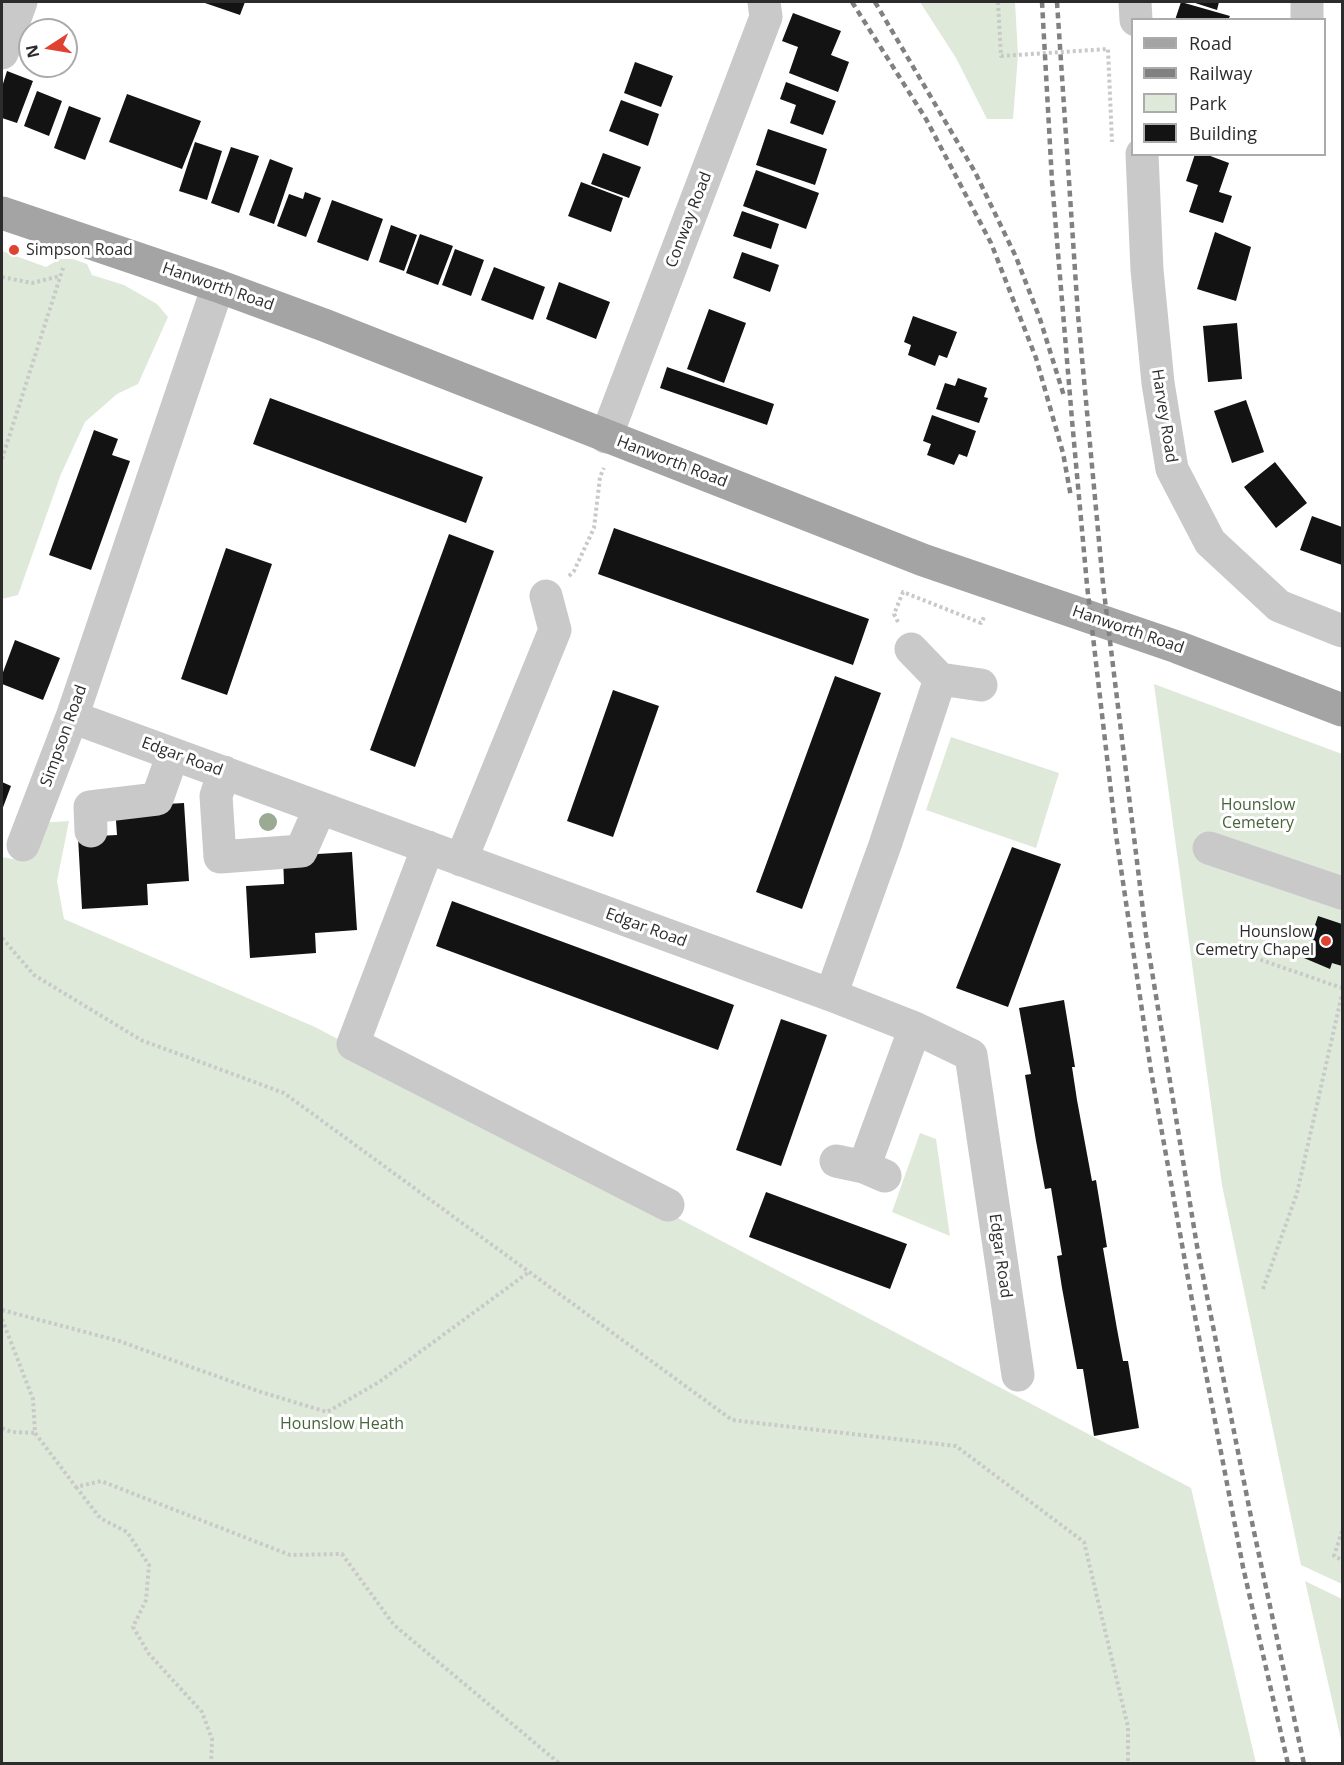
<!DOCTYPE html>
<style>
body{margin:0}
#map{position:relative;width:1344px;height:1765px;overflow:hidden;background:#fff;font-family:"Open Sans",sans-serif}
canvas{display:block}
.frame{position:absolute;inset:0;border:3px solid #2c2c2c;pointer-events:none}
.legend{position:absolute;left:1131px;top:18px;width:195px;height:138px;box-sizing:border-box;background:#fff;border:2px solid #ababab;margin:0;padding:8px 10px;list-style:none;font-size:18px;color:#2c2c2c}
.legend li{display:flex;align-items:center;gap:12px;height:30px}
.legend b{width:30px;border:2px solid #ababab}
.north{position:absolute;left:18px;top:18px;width:60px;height:60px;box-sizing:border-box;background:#fff;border:2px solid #ababab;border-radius:50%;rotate:258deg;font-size:16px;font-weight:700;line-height:24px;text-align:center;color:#2c2c2c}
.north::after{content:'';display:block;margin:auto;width:21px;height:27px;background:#e04231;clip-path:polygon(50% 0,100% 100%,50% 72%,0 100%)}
</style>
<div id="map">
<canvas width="1344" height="1765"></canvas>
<div class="frame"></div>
<ul class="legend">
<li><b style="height:8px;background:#a4a4a4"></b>Road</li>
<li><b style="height:8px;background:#818181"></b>Railway</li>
<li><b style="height:16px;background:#dfe9d9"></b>Park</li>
<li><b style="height:16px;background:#131313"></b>Building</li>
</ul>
<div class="north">N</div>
</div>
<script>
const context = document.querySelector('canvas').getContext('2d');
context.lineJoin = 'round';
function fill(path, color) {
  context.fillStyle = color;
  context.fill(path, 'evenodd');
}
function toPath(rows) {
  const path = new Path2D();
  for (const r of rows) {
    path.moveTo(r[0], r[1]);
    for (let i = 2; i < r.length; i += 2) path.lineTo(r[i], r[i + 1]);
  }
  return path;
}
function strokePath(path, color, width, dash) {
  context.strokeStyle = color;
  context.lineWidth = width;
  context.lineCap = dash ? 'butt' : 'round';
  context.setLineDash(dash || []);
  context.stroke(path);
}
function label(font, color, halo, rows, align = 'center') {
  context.font = font + ' "Open Sans",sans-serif';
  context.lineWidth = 6;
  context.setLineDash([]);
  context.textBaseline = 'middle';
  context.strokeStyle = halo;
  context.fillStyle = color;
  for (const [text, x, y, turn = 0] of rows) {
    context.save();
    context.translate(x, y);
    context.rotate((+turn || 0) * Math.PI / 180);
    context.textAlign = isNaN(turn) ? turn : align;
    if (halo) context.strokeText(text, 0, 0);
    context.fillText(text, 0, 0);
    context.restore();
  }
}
fill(toPath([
 [920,2,1015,2,1018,55,1013,119,987,119,956,58],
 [2,251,46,267,60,259,73,259,87,264,92,275,124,285,157,304,168,317,138,384,117,394,85,422,61,474,18,595,2,599],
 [1154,684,1342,754,1342,1584,1301,1565,1222,1185],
 [951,737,1059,773,1036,848,926,810],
 [69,821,57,881,64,919,315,1027,1191,1488,1256,1763,2,1764,2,857,24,861,38,823],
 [920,1133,936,1139,950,1236,892,1212],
 [1305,1581,1342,1599,1342,1744]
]), '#dfe9d9');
fill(toPath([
 [202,2,245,2,240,15],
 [1181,2,1230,16,1228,20,1175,20],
 [1192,2,1219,2,1217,10],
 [793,13,841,31,831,55,849,62,838,92,789,73,798,47,782,41],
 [635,62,673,76,661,107,624,93],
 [7,71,33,81,17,123,2,118,2,87],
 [786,82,836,101,823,135,790,123,796,105,780,99],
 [37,91,62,101,49,136,24,126],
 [127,94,201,121,182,169,109,142],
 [621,100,659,114,648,146,609,131],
 [69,106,101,118,85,160,54,148],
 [768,129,827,149,815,185,756,165],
 [195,142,222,151,207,200,179,191],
 [231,147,259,156,239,213,211,203],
 [603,153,641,167,629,198,591,184],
 [1195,154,1205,154,1229,163,1219,192,1232,196,1223,223,1189,212,1198,185,1186,181],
 [270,159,293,168,274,224,249,215],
 [756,170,819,193,806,229,743,206],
 [581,182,623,198,611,232,568,216],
 [305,192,321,198,306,237,277,226,289,194,303,199],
 [332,200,383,219,368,261,317,242],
 [742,211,779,224,771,249,733,236],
 [391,225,417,235,404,271,379,262],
 [1215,232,1251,247,1236,301,1197,289],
 [420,234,453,246,438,285,406,273],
 [455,249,484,260,471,296,442,285],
 [742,252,779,265,770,292,733,278],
 [494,267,545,287,533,320,481,300],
 [559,282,610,302,596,339,546,319],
 [709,309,746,323,724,383,687,369],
 [913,316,957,332,947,358,939,355,935,366,908,355,911,345,904,342],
 [1237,323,1242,379,1208,382,1203,326],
 [667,367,774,404,767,425,660,388],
 [958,378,987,388,984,397,988,398,979,423,936,409,945,383,955,386],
 [270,398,483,477,466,523,253,444],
 [1246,400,1264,452,1232,463,1214,411],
 [932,415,976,431,967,457,959,454,954,465,927,455,931,444,923,441],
 [94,430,118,439,112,455,130,461,91,570,49,555],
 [1275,462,1307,503,1276,528,1244,487],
 [1312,516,1342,527,1342,565,1300,550],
 [614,528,869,619,853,665,598,574],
 [449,534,494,551,415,767,370,750],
 [226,548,272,564,227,695,181,679],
 [15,640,60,658,43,700,2,684,2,675],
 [835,676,881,693,802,909,756,892],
 [613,690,659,706,613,837,567,821],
 [2,782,11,786,2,810],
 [184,803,189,881,147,884,148,905,82,909,78,837,117,835,115,807],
 [1012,847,1061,864,1008,1007,956,988],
 [352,852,357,930,315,933,316,953,250,958,246,886,284,884,283,856],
 [452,901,734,1005,718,1050,436,946],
 [1318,916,1342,924,1342,966,1332,963,1330,969,1304,958],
 [1064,1000,1075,1067,1072,1067,1077,1100,1092,1181,1096,1180,1107,1247,1103,1248,1117,1329,1123,1361,1128,1361,1139,1428,1094,1436,1083,1369,1077,1369,1062,1288,1057,1256,1062,1255,1051,1188,1045,1189,1036,1141,1025,1075,1031,1074,1019,1008],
 [781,1019,827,1035,781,1166,736,1150],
 [766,1192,907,1244,890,1289,749,1237]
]), '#131313');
strokePath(toPath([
 [998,2,1001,56,1108,49,1112,142],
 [2,277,32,283,60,276],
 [2,459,63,268],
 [569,576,574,571,594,528,600,477,604,468],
 [898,622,894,614,903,592,981,623,985,615],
 [2,938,34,975,141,1040,284,1093,732,1420,956,1446,1084,1542,1128,1727,1128,1764],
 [1215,944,1342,988],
 [1263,1289,1297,1193,1342,994],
 [2,1310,119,1341,258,1391,327,1412,379,1382,529,1272],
 [2,1319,33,1399,35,1433,76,1487,101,1481,290,1555,342,1554,394,1625,560,1764],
 [2,1428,11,1432,35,1433],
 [76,1487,100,1518,127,1532,149,1565,146,1600,133,1627,149,1654,202,1712,212,1739,211,1764],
 [1342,1531,1334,1556,1342,1560]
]), '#c9c9c9', 4, [3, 3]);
strokePath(toPath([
 [1135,2,1136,20],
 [1307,2,1307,20],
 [2,53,21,2],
 [1142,154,1147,270,1158,383,1172,469,1210,542,1279,606,1342,631],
 [606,437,766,17,764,2],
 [911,649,940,679,981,685],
 [72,717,831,995,915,1028,971,1055,1018,1375],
 [224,772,216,796,220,857,301,851,320,808],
 [91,831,90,807,157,799,173,754],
 [23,845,72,717,218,286],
 [428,847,353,1044,668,1205],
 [1209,848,1342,893],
 [461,860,555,630,546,596],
 [831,995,885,845,940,679],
 [836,1161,864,1167,885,1176],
 [864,1167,915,1028]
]), '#c9c9c9', 33);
strokePath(toPath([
 [2,213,218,286,324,325,923,560,1177,647,1342,710]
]), '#a4a4a4', 33);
strokePath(toPath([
 [852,2,926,119,991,243,1036,358,1063,453,1071,497],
 [875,2,975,172,1016,257,1040,319,1064,396],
 [1042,2,1052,181,1072,420,1087,585,1116,835,1151,1071,1193,1306,1243,1567,1288,1764],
 [1057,2,1078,315,1103,584,1146,935,1197,1246,1253,1527,1304,1764]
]), '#818181', 4.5, [6, 4.5]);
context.fillStyle = '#9aaa93';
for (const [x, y] of [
 [268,822]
]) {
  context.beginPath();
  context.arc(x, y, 9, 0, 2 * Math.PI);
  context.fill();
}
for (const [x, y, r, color] of [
 [14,250,6,"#e04231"],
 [1326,941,6,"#e04231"]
]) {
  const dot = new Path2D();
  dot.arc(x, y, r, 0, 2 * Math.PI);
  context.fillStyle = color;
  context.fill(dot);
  strokePath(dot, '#fff', 2);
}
label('16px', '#2c2c2c', '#fff', [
 ["Conway Road",689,220,-69],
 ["Hanworth Road",218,287,19],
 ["Harvey Road",1164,416,81],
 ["Hanworth Road",672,462,21],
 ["Hanworth Road",1128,630,19],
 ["Simpson Road",64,736,-70],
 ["Edgar Road",182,757,20],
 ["Edgar Road",646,928,20],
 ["Edgar Road",1000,1256,82]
]);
label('16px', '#2c2c2c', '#fff', [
 ["Simpson Road",26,250],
 ["Hounslow",1314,932,"right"],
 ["Cemetry Chapel",1314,950,"right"]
], 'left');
label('16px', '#47653b', '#fff', [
 ["Hounslow",1258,805],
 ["Cemetery",1258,823],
 ["Hounslow Heath",342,1424]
]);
</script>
